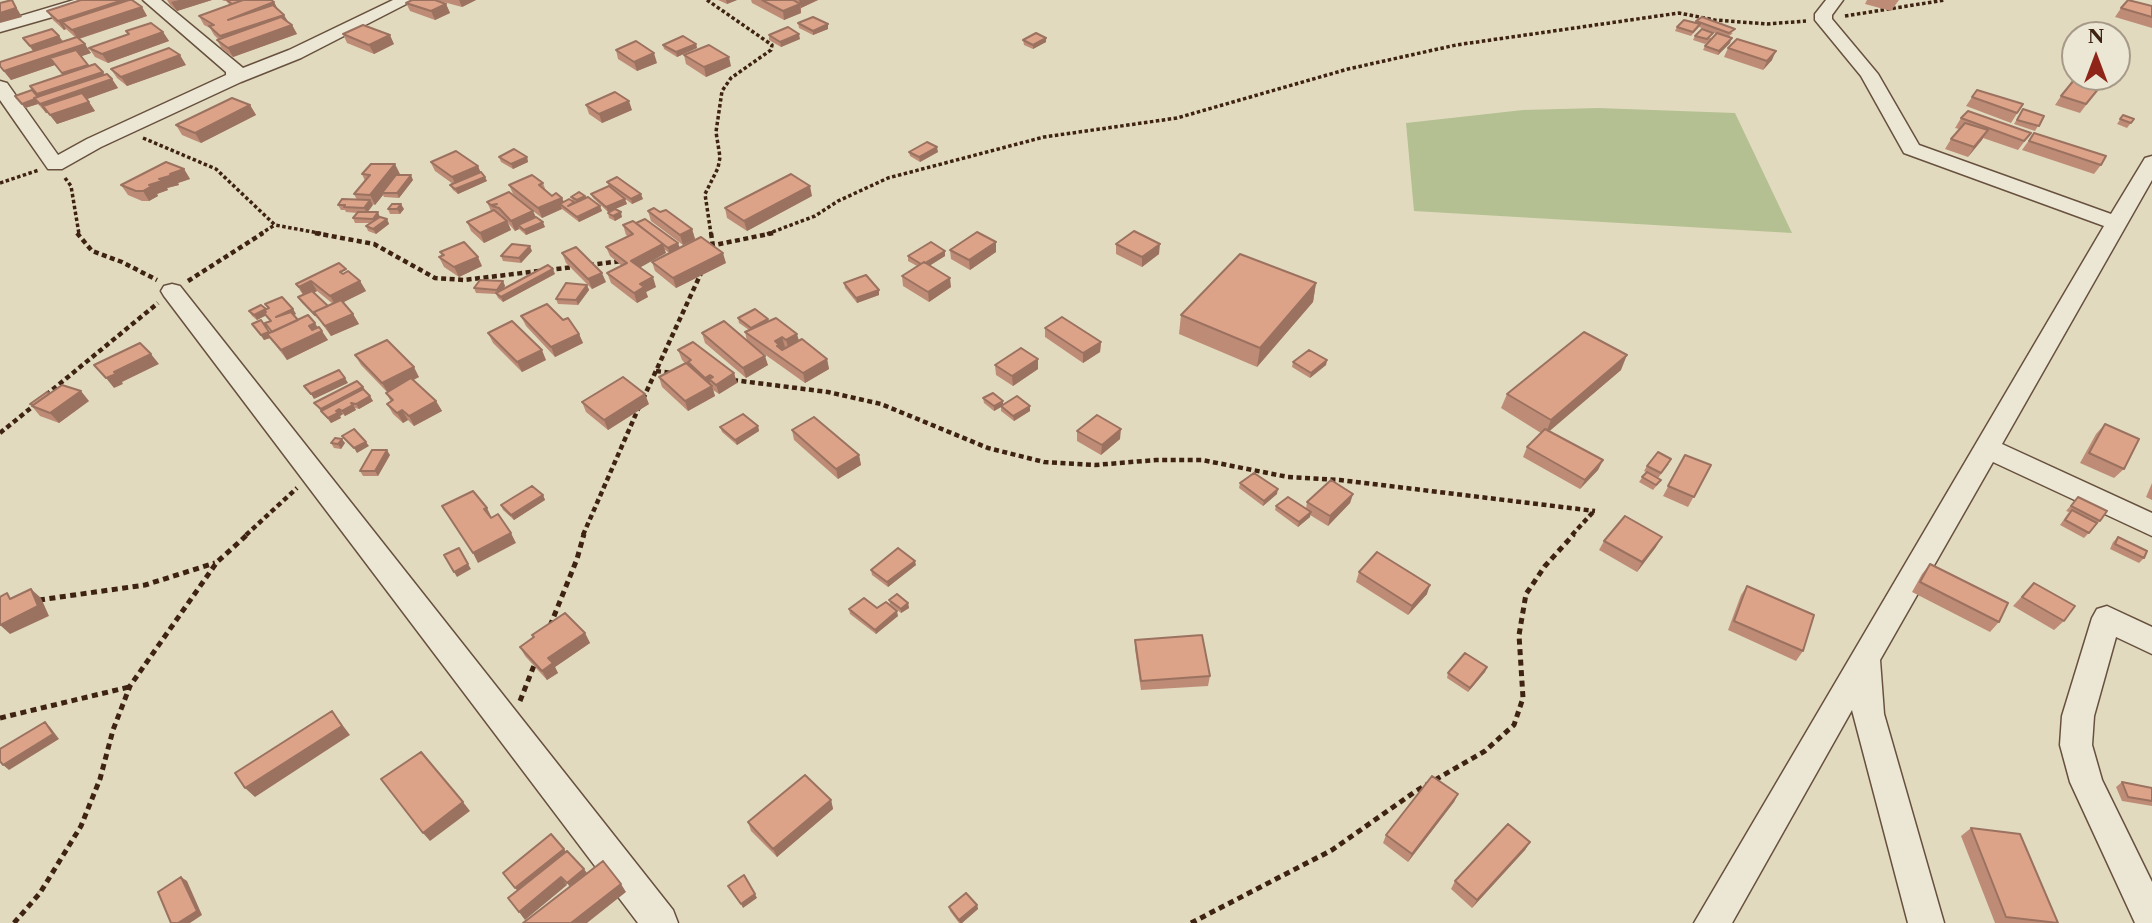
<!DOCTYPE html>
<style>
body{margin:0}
#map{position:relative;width:2152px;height:923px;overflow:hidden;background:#e2dabe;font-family:"Libre Caslon Text",serif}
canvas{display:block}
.north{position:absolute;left:2061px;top:21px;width:70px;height:70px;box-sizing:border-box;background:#ece7d5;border:2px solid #a69987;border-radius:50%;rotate:0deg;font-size:19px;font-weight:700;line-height:28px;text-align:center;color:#3e2313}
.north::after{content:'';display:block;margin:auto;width:24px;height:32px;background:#8f2418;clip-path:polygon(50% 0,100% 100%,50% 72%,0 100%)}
</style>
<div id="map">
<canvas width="2152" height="923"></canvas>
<div class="north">N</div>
</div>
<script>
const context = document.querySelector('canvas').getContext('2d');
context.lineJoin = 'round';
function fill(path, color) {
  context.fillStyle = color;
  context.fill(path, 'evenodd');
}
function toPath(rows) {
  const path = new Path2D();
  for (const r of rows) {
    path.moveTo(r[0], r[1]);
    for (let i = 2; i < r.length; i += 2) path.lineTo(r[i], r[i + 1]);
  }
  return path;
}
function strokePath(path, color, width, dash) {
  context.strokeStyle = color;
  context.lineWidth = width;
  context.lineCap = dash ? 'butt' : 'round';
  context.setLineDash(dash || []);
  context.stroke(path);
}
fill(toPath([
 [1598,108,1735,113,1792,233,1414,211,1406,123,1523,110]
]), '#b4c091');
const street = toPath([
 [74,0,100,0,98,4,0,32,0,22,74,0],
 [143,0,161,0,243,68,289,50,393,0,414,0,301,58,241,82,101,147,62,169,48,169,0,100,0,81,7,83,58,155,87,139,226,75,226,72,143,0],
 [1826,0,1843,0,1832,15,1832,19,1878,74,1919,145,2111,214,2145,158,2152,156,2152,180,2002,444,2152,513,2152,536,1993,462,1880,660,1884,714,1944,923,1908,923,1852,710,1732,923,1694,923,2104,226,1904,153,1861,76,1815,20,1815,14,1826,0],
 [172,284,180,286,673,910,678,923,638,923,164,296,161,291,164,286,172,284],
 [2107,606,2152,627,2152,654,2116,637,2094,716,2092,745,2102,780,2152,882,2152,923,2135,923,2070,782,2060,745,2062,716,2092,618,2097,609,2107,606]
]);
strokePath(street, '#67513e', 3);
strokePath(toPath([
 [707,0,772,45,771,50,731,78,722,91,716,132,720,157,718,168,705,194,711,234],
 [1845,16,1945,0],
 [143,138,216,169,275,225,324,234],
 [65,178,71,186,79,234],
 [0,183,39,170],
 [260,234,275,225],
 [767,234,815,216,838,201,888,178,1044,137,1177,118,1348,69,1456,45,1679,13,1715,20,1767,24,1806,21]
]), '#3e2313', 3.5, [3.5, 2.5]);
strokePath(toPath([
 [77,233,92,251,122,262,157,280],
 [315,233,374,244,435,278,464,280,539,271],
 [711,233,713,247],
 [710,246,773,233],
 [589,265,622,261],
 [548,270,574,267],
 [188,281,263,233],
 [656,371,672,373],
 [733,380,828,392,881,404,988,448,1044,462,1095,465,1156,460,1202,460,1288,477,1340,480,1595,511],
 [46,395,158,303],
 [643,399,702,271],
 [0,433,37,403],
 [246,535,297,488],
 [583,535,639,407],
 [1572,535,1594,511]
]), '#3e2313', 4.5, [5, 3.5]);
strokePath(toPath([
 [39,600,145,585,215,563],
 [550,626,577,559,584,534],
 [520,701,535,663],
 [0,718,129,687],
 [14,923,40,893,81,826,100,779,113,730,130,686,217,562,248,534],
 [1191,923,1332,850,1416,791,1485,751,1514,725,1523,698,1519,635,1526,594,1545,566,1574,534]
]), '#3e2313', 5, [6, 4.5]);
fill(street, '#ece7d5');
fill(toPath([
 [167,0,212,0,177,11,170,5],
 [222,0,271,0,274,2,278,10,288,22,292,25,297,34,233,57,222,49,217,40,218,39,214,35,210,28,204,25,199,16,230,5,226,1,224,1],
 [436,0,476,0,462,7],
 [718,0,737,0,727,4],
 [751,0,818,0,801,8,801,13,784,20,752,3],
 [1867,0,1899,0,1891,11,1865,4],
 [406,3,446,4,450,13,435,20,410,11],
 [2152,6,2152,28,2115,17,2121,8],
 [142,7,147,16,79,39,91,53,81,56,89,66,112,79,118,88,87,99,95,111,57,124,48,113,46,113,38,104,25,108,15,96,38,97,30,86,63,75,55,65,11,80,0,67,0,62,33,51,23,38,59,36,63,41,75,37,66,29,64,30,53,20,47,11],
 [1696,21,1733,33,1728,37,1730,43,1718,55,1703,50,1705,46,1717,34,1699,27,1691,36,1675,31,1677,27,1695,23],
 [798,23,828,24,828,29,813,35,799,28],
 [126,31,163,32,169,41,108,63,95,57,89,48,128,35],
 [343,34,394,44,374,54,347,43],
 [769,35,800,39,781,47,769,40],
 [1695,36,1712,38,1705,44,1693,40],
 [1023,40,1046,42,1033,49,1024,45],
 [696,44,697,48,677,57,664,49,663,45],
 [1728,48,1772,60,1763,70,1724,57],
 [616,50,657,63,637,71,618,59],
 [684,55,731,66,706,77,686,64],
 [186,65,127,86,117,78,111,69],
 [2099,88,2080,113,2055,105,2061,96],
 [1972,97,2023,104,2011,123,1966,106],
 [250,105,256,115,201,143,182,135,176,125],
 [586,105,632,110,602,123,589,114],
 [2023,109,2044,116,2035,131,2014,124],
 [2123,115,2134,119,2127,128,2117,124],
 [1961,118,2031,133,2018,150,1983,138,1968,157,1945,149,1951,139,1959,129,1955,128],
 [2034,133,2101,165,2094,174,2022,150],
 [909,152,938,152,920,162,910,156],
 [499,157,527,157,528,162,513,169,501,162],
 [430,161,478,166,480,173,487,181,458,194,453,190,450,185,453,184,435,171],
 [184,169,190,179,178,183,179,185,167,188,168,190,157,194,158,196,149,201,142,201,128,195,121,185],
 [362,174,400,174,399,175,413,180,399,198,384,197,383,195,375,205,372,204,367,212,387,219,389,224,376,234,368,231,366,226,370,223,355,223,353,218,357,213,346,212,345,210,341,210,338,205,357,200,354,194,365,181],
 [607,182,643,199,632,204,624,198,627,204,608,212,593,198,591,194,609,186],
 [543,183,546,191,552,196,562,198,564,202,573,201,571,197,585,196,586,198,600,206,602,211,579,222,562,209,542,218,533,211,536,217,545,227,526,235,519,229,515,231,508,223,511,230,484,243,471,231,467,222,491,211,487,202,531,209,513,194,509,185],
 [812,196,747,231,727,218,725,208],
 [388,209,404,209,400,214,390,214],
 [648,211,660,212,692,229,695,239,683,245,651,221],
 [608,213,622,217,615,221,609,218],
 [636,223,680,248,726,263,676,288,655,271,652,262,669,253,664,249,666,253,640,267,656,287,646,292,648,297,637,303,611,283,607,273,622,266,610,256,606,247,628,236,626,235,623,225],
 [1116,244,1159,254,1142,267,1116,254],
 [950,250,996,252,970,270,951,259],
 [532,251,521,263,503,261,501,256],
 [945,251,945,256,930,265,951,287,929,302,903,286,902,276,917,266,908,261,908,256],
 [440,252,482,266,459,277,444,267,439,257,442,256],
 [562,253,606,282,592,289,566,263],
 [348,272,360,281,366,291,343,302,353,314,359,324,331,336,319,320,301,302,298,297,303,295,296,284],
 [317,291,333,304,328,306,314,293],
 [555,274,503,302,498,298,496,294,476,293,474,288,503,281,505,286,503,289],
 [844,283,879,295,857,303,845,288],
 [1316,283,1313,302,1257,367,1179,334,1181,315],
 [587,285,589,290,578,305,558,304,556,299],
 [265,304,293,309,296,314,293,315,298,320,318,327,328,340,287,360,270,338,264,340,252,324,270,333,271,332,265,323,270,321,266,315,257,320,252,316,249,311,268,308],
 [521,316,563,320,579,334,583,343,555,357,526,326],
 [738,318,768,319,769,322,827,359,829,369,805,383,753,346,768,365,746,378,705,343,702,333,747,341,745,332,749,330,739,323],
 [1045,328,1101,342,1100,352,1083,363,1045,337],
 [488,333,546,360,522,372,493,343],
 [678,350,734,373,737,383,719,394,713,390,715,396,688,411,662,387,659,377,685,363,682,360],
 [355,355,419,377,413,380,436,401,442,411,414,426,408,420,403,423,393,414,387,404,391,402,386,393,387,392,361,365],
 [1038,359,1038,369,1013,386,996,375,995,365],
 [1327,360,1326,365,1310,378,1292,367,1293,362],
 [1621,370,1549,431,1603,460,1598,470,1580,489,1523,457,1527,447,1541,433,1501,408,1507,394],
 [363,387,373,401,359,409,355,408,356,410,345,416,343,414,340,416,341,418,331,423,314,403],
 [983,398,1003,401,1003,405,1030,406,1030,411,1014,421,1001,411,1001,407,994,411,984,403],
 [89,401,59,423,40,416,30,404],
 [582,402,649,404,608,430,586,412],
 [2105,424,2124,469,2114,478,2080,463,2096,434],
 [758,426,759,431,737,445,722,432,720,427],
 [792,430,859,455,861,465,838,479,794,440],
 [1077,431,1120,439,1101,455,1077,441],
 [331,443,345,443,341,449,334,448],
 [390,455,378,476,363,476,360,471],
 [1685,455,1711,465,1688,507,1663,496],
 [1669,464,1658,478,1658,484,1653,490,1639,482,1646,472,1644,471,1647,466],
 [1240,483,1277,494,1263,506,1239,488],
 [2152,483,2152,500,2146,497],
 [1353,494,1350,503,1328,526,1310,515,1310,517,1298,527,1275,510,1276,506,1306,509,1307,502],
 [543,495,545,500,514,520,503,510,501,505],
 [2078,497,2100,521,2084,538,2060,525,2069,512,2066,511],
 [2118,537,2144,558,2139,563,2110,549,2113,542],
 [1604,541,1656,547,1637,572,1599,550],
 [1930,564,1999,622,1990,632,1912,592,1922,574],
 [916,565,888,587,872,575,871,570],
 [1359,572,1427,594,1408,615,1356,582],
 [2034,583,2064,621,2054,630,2013,606],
 [1747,586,1803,651,1796,661,1728,630,1741,595],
 [889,600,908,603,909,608,901,613,890,604],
 [849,609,898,616,876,634,850,614],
 [585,633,590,643,555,667,558,673,547,680,525,656,520,647],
 [1135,640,1210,676,1208,686,1141,690,1135,649],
 [1487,667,1485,672,1468,692,1447,678,1448,673],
 [2122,782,2152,788,2152,806,2122,801,2116,787],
 [1458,794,1454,802,1408,862,1383,843,1386,835],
 [831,800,833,809,777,857,751,831,748,822],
 [1971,828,2058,923,1995,923,1961,836],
 [1530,842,1525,850,1472,908,1451,889,1455,881],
 [977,905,978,909,962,923,959,923,950,911,949,907]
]), '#be8c76');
fill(toPath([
 [12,0,22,17,0,23,0,13],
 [123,0,129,0,62,22,66,29,64,30,58,21],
 [179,0,212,0,177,11,171,2],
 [459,0,476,0,462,7],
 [726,0,737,0,727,4],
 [799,0,818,0,801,8],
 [274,2,278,10,228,20],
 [446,4,450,13,435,20,431,11],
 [800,4,801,13,784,20,783,11],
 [142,7,147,16,78,39,72,30],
 [284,15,289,23,225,45,220,36],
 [828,24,828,29,813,35,813,31],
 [292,25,297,34,233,57,228,48],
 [163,32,169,41,108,63,102,54],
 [799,34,800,39,781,47,780,42],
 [390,35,394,44,374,54,369,45],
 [59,36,65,46,36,55,30,46],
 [1046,38,1046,42,1033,49,1033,45],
 [1732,38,1730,43,1718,55,1719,51],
 [85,44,91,53,56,65,50,58,55,65,11,80,4,71],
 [696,44,697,48,677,57,676,52],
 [1776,51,1772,60,1763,70,1767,61],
 [654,53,657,63,637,71,634,62],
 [180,55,186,65,127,86,121,77],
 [729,57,731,66,706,77,704,67],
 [88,65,94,74,68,82,62,73],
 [103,72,108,81,112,79,118,88,48,113,43,106,48,113,46,113,40,104,44,103,37,94],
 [35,99,38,104,25,108,22,104],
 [629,101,632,110,602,123,599,114],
 [89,102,95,111,57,124,50,115],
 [250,105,256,115,201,143,195,133],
 [1988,130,1982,140,1968,157,1974,147],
 [937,147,938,152,920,162,919,157],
 [527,157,528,162,513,169,511,164],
 [395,164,400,174,385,193,382,193,383,195,375,205,370,195],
 [478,166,482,175,457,187,452,177],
 [184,169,190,179,178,183,179,185,167,188,168,190,157,194,158,196,149,201,143,191,149,185,170,174],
 [411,175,413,180,399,198,397,193],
 [485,177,487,181,458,194,455,189],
 [810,186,812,196,747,231,744,221],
 [641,194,643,199,632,204,631,199],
 [562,198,566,207,560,204,562,209,542,218,538,208],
 [625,199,627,204,608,212,606,207],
 [370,200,373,205,367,213,364,208],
 [401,204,404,209,400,214,397,209],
 [600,206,602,211,579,222,577,217],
 [533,211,537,220,518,225,519,229,515,231,511,221],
 [378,212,380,217,375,223,373,219],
 [621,212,622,217,615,221,613,216],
 [387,219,389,224,376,234,373,229],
 [507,221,511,230,484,243,480,233],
 [543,222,545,227,526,235,524,230],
 [692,229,695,239,683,245,680,235],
 [996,242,996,252,970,270,969,260],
 [678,243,680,248,669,253,668,248],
 [663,244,666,253,634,271,631,261],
 [1160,244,1159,254,1142,267,1142,257],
 [530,246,532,251,521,263,519,258],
 [945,251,945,256,923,270,922,265],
 [723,253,726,263,676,288,673,278],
 [478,257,482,266,459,277,454,267],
 [553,269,555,274,503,302,501,297],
 [602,273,606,282,592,289,588,279],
 [653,277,656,287,646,292,648,297,637,303,634,293,640,284],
 [950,278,951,287,929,302,928,292],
 [311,281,317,291,305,297,299,287],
 [360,281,366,291,336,306,330,296],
 [503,281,505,286,499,295,497,290],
 [1316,283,1313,302,1257,367,1260,348],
 [587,285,589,290,578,305,576,300],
 [879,290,879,295,857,303,856,298],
 [266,309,267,315,257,320,254,315],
 [293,309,296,314,279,322,276,317],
 [353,314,359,324,331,336,325,326],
 [315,323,320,331,322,331,328,340,287,360,281,350,309,326],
 [269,332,272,337,267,334,270,338,264,340,261,335],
 [579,334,583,343,555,357,551,347],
 [797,334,800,344,789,350,786,340],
 [782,337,785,347,781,350,775,341],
 [1101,342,1100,352,1083,363,1083,353],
 [542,350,546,360,522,372,517,362],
 [151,354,159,364,122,382,123,384,114,388,106,378,114,372],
 [1627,355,1621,370,1545,435,1551,420],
 [765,356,768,365,746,378,743,368],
 [827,359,829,369,805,383,803,373],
 [1038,359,1038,369,1013,386,1012,376],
 [1327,360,1326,365,1310,378,1311,373],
 [414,367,419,377,388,393,382,383],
 [734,373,737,383,719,394,716,385],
 [710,375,712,382,709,379,711,386,708,387,705,378],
 [345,378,348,383,314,399,311,394],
 [712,386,715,396,688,411,685,401],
 [363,387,366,392,324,414,321,409],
 [81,391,89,401,59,423,50,413],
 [645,394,649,404,608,430,604,420],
 [370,396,373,401,359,409,356,404],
 [436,401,442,411,414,426,409,416],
 [1003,401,1003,406,994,411,994,406],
 [353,405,356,410,345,416,342,411],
 [1030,406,1030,411,1014,421,1013,416],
 [339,409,343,414,340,416,341,418,331,423,328,418],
 [402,410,408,420,403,423,397,413],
 [758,426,759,431,737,445,735,440],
 [1121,429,1120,439,1101,455,1102,445],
 [342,439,345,443,341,449,338,444],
 [366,442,369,446,357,453,354,448],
 [387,450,390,455,378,476,375,471],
 [859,455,861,465,838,479,836,469],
 [1603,460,1598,470,1580,489,1585,480],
 [1278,489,1277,494,1263,506,1264,501],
 [1353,494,1350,503,1328,526,1330,516],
 [543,495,545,500,514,520,511,515],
 [487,508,492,518,490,519,484,509],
 [1311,512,1310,517,1298,527,1299,522],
 [511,533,516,543,478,563,473,553],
 [1662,537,1656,547,1637,572,1642,562],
 [915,561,916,565,888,587,887,582],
 [468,564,471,569,457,577,454,572],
 [1430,585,1427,594,1408,615,1412,606],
 [31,589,41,598,49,616,10,634,0,625],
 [908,603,909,608,901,613,901,609],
 [897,611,898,616,876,634,875,630],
 [585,633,590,643,555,667,558,673,547,680,542,671,548,658],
 [1487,667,1485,672,1468,692,1470,688],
 [332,711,350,735,255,797,245,788],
 [45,722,50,727,59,739,9,770,3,765],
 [1458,794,1454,802,1408,862,1412,854],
 [831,800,833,809,777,857,773,849],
 [463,802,470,811,430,841,423,833],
 [1530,842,1525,850,1472,908,1477,900],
 [564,849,570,857,522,896,515,888],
 [584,869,590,877,573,891,567,883],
 [181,877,187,881,202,915,190,923,178,923],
 [561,877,567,885,525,920,519,912],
 [621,884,626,892,587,923,571,923],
 [755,894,757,898,743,908,741,904],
 [977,905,978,909,962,923,960,923,959,920]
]), '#9b7260');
const building = toPath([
 [12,0,16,8,0,13,0,3,12,0],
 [81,0,123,0,58,21,47,11,81,0],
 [129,0,132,0,142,7,72,30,62,22,129,0],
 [227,0,243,0,232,4,227,0],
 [243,0,271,0,274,2,228,20,273,5,284,15,220,36,209,26,214,25,199,16,243,0],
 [412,0,435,0,446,4,431,11,406,3,412,0],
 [762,0,793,0,800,4,783,11,762,0],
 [2128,0,2152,6,2152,17,2121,8,2128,0],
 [281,17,292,25,228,48,217,40,281,17],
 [813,17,828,24,813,31,798,23,813,17],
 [1702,17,1735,29,1729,33,1696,21,1702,17],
 [1684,20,1700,24,1693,32,1677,27,1684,20],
 [151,23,163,32,102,54,89,48,129,34,126,31,151,23],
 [363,25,390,35,369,45,343,34,363,25],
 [788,27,799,34,780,42,769,35,788,27],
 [52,29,59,36,30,46,23,38,52,29],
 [1702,29,1713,33,1707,39,1695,36,1702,29],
 [1036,33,1046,38,1033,45,1023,40,1036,33],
 [1717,33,1732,38,1719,51,1705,46,1717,33],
 [683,36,696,44,676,52,663,45,683,36],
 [77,37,85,44,4,71,0,66,0,62,77,37],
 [1737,39,1776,51,1767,61,1728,48,1737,39],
 [636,41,654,53,634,62,616,50,636,41],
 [709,45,729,57,704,67,684,55,709,45],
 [169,48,180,55,121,77,111,69,169,48],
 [76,50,88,65,62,73,50,58,76,50],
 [95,64,103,72,37,94,30,86,95,64],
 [107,74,112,79,40,104,34,98,107,74],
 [2074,80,2099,88,2086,104,2061,96,2074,80],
 [32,90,38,97,34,98,35,99,22,104,15,96,32,90],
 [1977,90,2023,104,2017,113,1972,97,1977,90],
 [615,92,629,101,599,114,586,105,615,92],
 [82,93,89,102,50,115,43,106,82,93],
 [232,98,250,105,195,133,176,125,232,98],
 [2023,109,2044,116,2039,126,2017,120,2023,109],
 [1968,111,2031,133,2024,141,1961,118,1968,111],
 [2123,115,2134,119,2131,123,2120,119,2123,115],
 [1965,123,1988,130,1974,147,1951,139,1965,123],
 [2034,133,2106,156,2101,165,2029,141,2034,133],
 [927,142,937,147,919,157,909,152,927,142],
 [514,149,527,157,511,164,499,157,514,149],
 [456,151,478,166,452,177,431,162,456,151],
 [166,162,184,169,170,174,173,175,159,179,162,181,149,185,152,186,143,191,136,191,121,185,166,162],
 [371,164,395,164,370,195,354,194,370,175,362,174,371,164],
 [481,172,485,177,455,189,450,185,481,172],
 [791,174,810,186,744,221,725,208,791,174],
 [396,175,411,175,397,193,382,193,396,175],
 [532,175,543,183,539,185,552,196,556,193,562,198,538,208,509,185,532,175],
 [617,177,641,194,631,199,607,182,617,177],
 [609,186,625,199,606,207,591,194,609,186],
 [509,192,533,211,511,221,499,208,492,206,497,204,491,205,487,202,509,192],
 [579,192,585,196,577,200,571,197,579,192],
 [588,197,600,206,577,217,560,204,569,199,574,202,568,206,588,197],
 [342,199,370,200,364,208,344,207,345,205,338,205,342,199],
 [392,204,401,204,397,209,388,209,392,204],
 [654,208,660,212,666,210,692,229,680,235,648,211,654,208],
 [615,209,621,212,613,216,608,213,615,209],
 [494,210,507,221,480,233,467,222,494,210],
 [358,212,378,212,373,219,353,218,358,212],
 [380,217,387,219,373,229,366,226,380,217],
 [536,217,543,222,524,230,518,225,536,217],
 [645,219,678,243,668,248,636,223,645,219],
 [633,221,663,244,631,261,653,277,640,284,644,287,634,293,607,273,627,263,606,247,633,234,623,225,633,221],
 [1134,231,1160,244,1142,257,1116,244,1134,231],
 [977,232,996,242,969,260,950,250,977,232],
 [701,237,723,253,673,278,652,262,701,237],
 [464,242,478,257,454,267,439,257,444,255,440,252,464,242],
 [931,242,945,251,925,263,924,262,921,264,908,256,931,242],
 [512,244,530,246,519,258,501,256,512,244],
 [576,247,602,273,588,279,562,253,576,247],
 [1240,254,1316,283,1260,348,1181,315,1240,254],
 [924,262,950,278,928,292,902,276,924,262],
 [339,263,346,269,340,272,343,274,348,271,360,281,330,296,311,281,299,287,296,284,339,263],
 [548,265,553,269,501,297,496,293,548,265],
 [866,275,879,290,856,298,844,283,866,275],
 [480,280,503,281,497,290,474,288,480,280],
 [566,283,587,285,576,300,556,299,566,283],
 [312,291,328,306,314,312,315,315,298,297,312,291],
 [282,297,293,309,276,317,291,312,298,320,272,332,265,323,271,321,264,313,266,312,264,310,269,308,265,304,282,297],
 [341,300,353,314,325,326,314,312,341,300],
 [547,304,563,320,568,318,579,334,551,347,521,316,547,304],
 [261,305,266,309,254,315,249,311,261,305],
 [755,309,768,319,751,328,738,318,755,309],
 [308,315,315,323,309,326,312,330,319,327,322,331,281,350,267,334,308,315],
 [1062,317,1101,342,1083,353,1045,328,1062,317],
 [776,318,797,334,786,340,782,337,775,341,779,345,777,346,782,350,802,339,827,359,803,373,745,332,776,318],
 [261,320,269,332,261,335,252,324,261,320],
 [512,321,542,350,517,362,488,333,512,321],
 [724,321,765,356,743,368,702,333,724,321],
 [1584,332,1627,355,1551,420,1507,394,1584,332],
 [387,340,414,367,382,383,355,355,387,340],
 [693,342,734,373,716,385,709,379,713,377,710,375,705,378,688,362,691,360,678,350,693,342],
 [140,343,151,354,114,372,116,374,106,378,94,365,140,343],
 [1021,348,1038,359,1012,376,995,365,1021,348],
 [1309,350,1327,360,1311,373,1293,362,1309,350],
 [686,363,712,386,685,401,659,377,686,363],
 [339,370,345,378,311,394,304,386,339,370],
 [623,377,645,394,604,420,582,402,623,377],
 [411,378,436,401,409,416,402,410,397,413,387,404,393,400,386,393,411,378],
 [357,381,363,387,321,409,314,403,357,381],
 [62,385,81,391,50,413,32,406,62,385],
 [363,389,370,396,356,404,351,403,353,405,342,411,339,409,336,411,338,413,328,418,321,411,363,389],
 [47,392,50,393,33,405,30,404,47,392],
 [993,393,1003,401,994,406,983,398,993,393],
 [1017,396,1030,406,1013,416,1001,406,1017,396],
 [743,414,758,426,735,440,720,427,743,414],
 [1097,415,1121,429,1102,445,1077,431,1097,415],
 [814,417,859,455,836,469,792,430,814,417],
 [2105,424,2139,439,2124,469,2089,453,2105,424],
 [354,429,366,442,354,448,342,436,354,429],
 [1545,429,1603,460,1585,480,1527,447,1545,429],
 [335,438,342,439,338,444,331,443,335,438],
 [372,450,387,450,375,471,360,471,372,450],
 [1658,452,1671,459,1661,473,1647,466,1658,452],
 [1685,455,1711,465,1694,497,1668,486,1685,455],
 [1647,472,1661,480,1656,485,1642,477,1647,472],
 [1254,473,1278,489,1264,501,1240,483,1254,473],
 [1331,480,1353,494,1330,516,1307,502,1331,480],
 [532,486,543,495,511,515,501,505,532,486],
 [473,491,487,508,484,509,491,518,498,514,511,533,473,553,442,506,473,491],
 [1288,497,1311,512,1299,522,1276,506,1288,497],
 [2078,497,2107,511,2100,521,2071,506,2078,497],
 [2072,510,2097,523,2089,533,2065,520,2072,510],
 [1625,516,1662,537,1642,562,1604,541,1625,516],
 [2118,537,2147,551,2144,558,2115,544,2118,537],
 [459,548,468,564,454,572,444,555,459,548],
 [898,548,915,561,887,582,871,570,898,548],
 [1377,552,1430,585,1412,606,1359,572,1377,552],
 [1930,564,2008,603,1999,622,1920,582,1930,564],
 [2034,583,2075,606,2064,621,2022,597,2034,583],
 [1747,586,1814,615,1803,651,1734,621,1747,586],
 [31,589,38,606,0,625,0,597,7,593,10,599,31,589],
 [897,594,908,603,901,609,889,600,897,594],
 [864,598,877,608,886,602,897,611,875,630,849,609,864,598],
 [565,613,585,633,548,658,553,663,542,671,520,647,534,637,532,635,565,613],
 [1202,635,1210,676,1141,681,1135,640,1202,635],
 [1465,653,1487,667,1470,688,1448,673,1465,653],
 [332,711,342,726,245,788,235,773,332,711],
 [45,722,53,734,3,765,0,761,0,749,45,722],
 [421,752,463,802,423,833,381,779,421,752],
 [805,775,831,800,773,849,748,822,805,775],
 [1432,776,1458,794,1412,854,1386,835,1432,776],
 [2122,782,2152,788,2152,801,2128,797,2122,782],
 [1508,824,1530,842,1477,900,1455,881,1508,824],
 [1971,828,2020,834,2058,923,2006,917,1971,828],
 [551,834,564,849,515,888,503,873,551,834],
 [567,851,584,869,567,883,561,877,519,912,508,898,567,851],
 [603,861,621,884,571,923,523,923,603,861],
 [744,875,755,894,741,904,728,886,744,875],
 [181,877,197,911,178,923,171,923,158,892,181,877],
 [966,893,977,905,959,920,949,907,966,893]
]);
fill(building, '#dda389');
strokePath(building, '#9b7260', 2);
</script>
